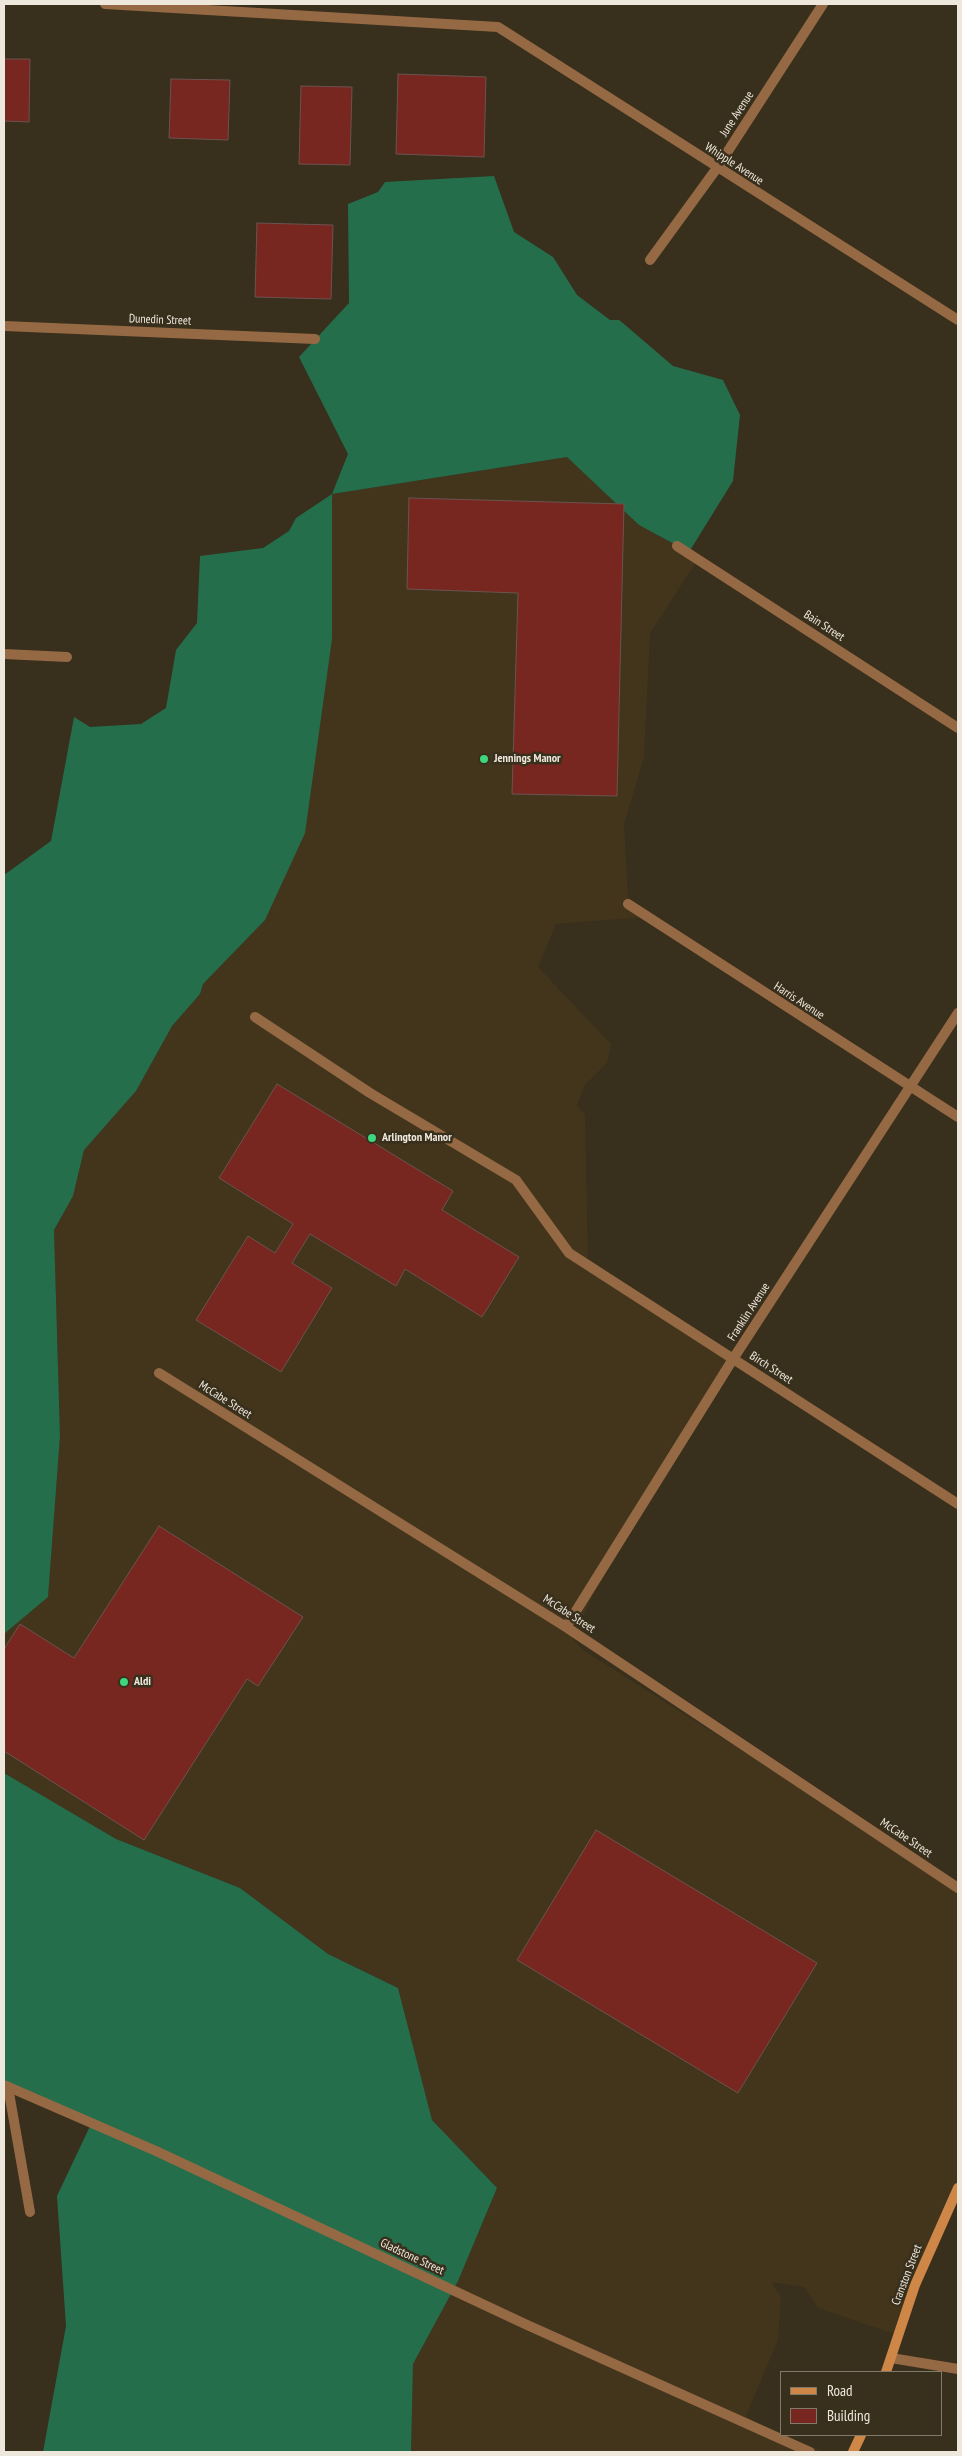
<!DOCTYPE html>
<style>
body{margin:0}
#map{position:relative;width:962px;height:2456px;overflow:hidden;background:#382f1d;font-family:"PT Sans Narrow",sans-serif}
canvas{display:block}
.frame{position:absolute;inset:0;border:5px solid #eee8dc;pointer-events:none}
.legend{position:absolute;left:780px;top:2371px;width:162px;height:65px;box-sizing:border-box;background:#382f1d;border:1px solid #817969;margin:0;padding:6px 9px;list-style:none;font-size:15px;color:#eee8dc}
.legend li{display:flex;align-items:center;gap:10px;height:25px}
.legend b{width:25px;border:1px solid #817969}
</style>
<div id="map">
<canvas width="962" height="2456"></canvas>
<div class="frame"></div>
<ul class="legend">
<li><b style="height:6px;background:#ce8747"></b>Road</li>
<li><b style="height:14px;background:#772720"></b>Building</li>
</ul>
</div>
<script>
const context = document.querySelector('canvas').getContext('2d');
context.lineJoin = 'round';
function fill(path, color) {
  context.fillStyle = color;
  context.fill(path, 'evenodd');
}
function toPath(rows) {
  const path = new Path2D();
  for (const r of rows) {
    path.moveTo(r[0], r[1]);
    for (let i = 2; i < r.length; i += 2) path.lineTo(r[i], r[i + 1]);
  }
  return path;
}
function strokePath(path, color, width, dash) {
  context.strokeStyle = color;
  context.lineWidth = width;
  context.lineCap = dash ? 'butt' : 'round';
  context.setLineDash(dash || []);
  context.stroke(path);
}
function label(font, color, halo, rows, align = 'center') {
  context.font = font + ' "PT Sans Narrow",sans-serif';
  context.lineWidth = 5;
  context.setLineDash([]);
  context.textBaseline = 'middle';
  context.strokeStyle = halo;
  context.fillStyle = color;
  for (const [text, x, y, turn = 0] of rows) {
    context.save();
    context.translate(x, y);
    context.rotate((+turn || 0) * Math.PI / 180);
    context.textAlign = isNaN(turn) ? turn : align;
    if (halo) context.strokeText(text, 0, 0);
    context.fillText(text, 0, 0);
    context.restore();
  }
}
fill(toPath([
 [568,457,639,525,689,552,695,564,650,633,644,757,624,824,628,896,645,917,556,924,538,967,611,1044,607,1063,585,1085,577,1105,585,1115,588,1261,735,1354,593,1595,573,1639,583,1650,958,1887,958,2193,894,2334,818,2308,804,2287,771,2282,781,2297,778,2340,746,2416,759,2425,824,2452,411,2452,413,2364,458,2281,497,2188,432,2120,398,1988,328,1954,240,1888,116,1839,4,1773,4,1634,48,1597,60,1436,54,1230,73,1196,84,1150,136,1091,172,1026,200,994,203,984,265,920,332,639,332,494]
]), '#42351c');
fill(toPath([
 [494,176,514,232,553,257,577,295,610,320,619,320,624,324,673,366,723,380,740,415,733,481,689,552,639,525,567,457,332,494,332,639,305,833,265,920,203,984,200,994,172,1026,136,1091,84,1150,73,1196,54,1230,60,1436,48,1597,4,1634,4,875,51,841,74,717,90,727,141,724,166,708,176,650,197,623,200,556,263,548,289,531,296,518,332,494,348,454,299,357,349,303,348,204,378,192,385,182],
 [4,1773,116,1839,240,1888,328,1954,398,1988,432,2120,497,2188,458,2281,413,2364,411,2452,43,2452,66,2326,57,2196,91,2124,4,2081]
]), '#256e4c');
const building = toPath([
 [4,59,30,59,29,122,4,121,4,59],
 [398,74,486,77,484,157,396,154,398,74],
 [171,79,230,80,228,140,169,138,171,79],
 [301,86,352,87,350,165,299,164,301,86],
 [257,223,333,225,331,299,255,297,257,223],
 [409,498,624,504,617,796,512,794,518,593,407,589,409,498],
 [277,1084,453,1191,442,1210,519,1257,482,1317,405,1269,396,1286,310,1234,292,1263,332,1288,281,1372,196,1320,248,1236,275,1253,293,1224,219,1178,277,1084],
 [159,1526,303,1617,258,1686,247,1679,144,1840,4,1751,4,1649,20,1624,74,1658,159,1526],
 [596,1830,817,1963,738,2093,517,1960,596,1830]
]);
fill(building, '#772720');
strokePath(building, '#6b534f', 1);
strokePath(toPath([
 [8,2087,30,2212]
]), '#956943', 10);
strokePath(toPath([
 [105,4,498,27,958,320],
 [650,260,717,168,823,4],
 [4,326,315,339],
 [677,546,958,728],
 [4,654,67,657],
 [628,904,958,1117],
 [255,1017,370,1093,516,1180,569,1253,958,1504],
 [159,1373,566,1627,958,1888],
 [566,1627,733,1359,958,1013],
 [4,2085,156,2151,525,2324,810,2452],
 [891,2358,958,2369]
]), '#956943', 10);
strokePath(toPath([
 [886,2372,915,2285,958,2188],
 [853,2452,861,2435]
]), '#ce8747', 10);
for (const [x, y, r, color] of [
 [484,759,5,"#3ed77d"],
 [372,1138,5,"#3ed77d"],
 [124,1682,5,"#3ed77d"]
]) {
  const dot = new Path2D();
  dot.arc(x, y, r, 0, 2 * Math.PI);
  context.fillStyle = color;
  context.fill(dot);
  strokePath(dot, '#382f1d', 2);
}
label('12px', '#eee8dc', '#382f1d', [
 ["June Avenue",737,114,-57],
 ["Whipple Avenue",734,164,33],
 ["Dunedin Street",160,320,2],
 ["Bain Street",824,626,33],
 ["Harris Avenue",799,1001,33],
 ["Franklin Avenue",749,1312,-57],
 ["Birch Street",771,1368,33],
 ["McCabe Street",225,1400,32],
 ["McCabe Street",569,1614,33],
 ["McCabe Street",906,1838,34],
 ["Gladstone Street",412,2257,25],
 ["Cranston Street",907,2275,-69]
]);
label('bold 12px', '#eee8dc', '#382f1d', [
 ["Jennings Manor",494,759],
 ["Arlington Manor",382,1138],
 ["Aldi",134,1682]
], 'left');
</script>
